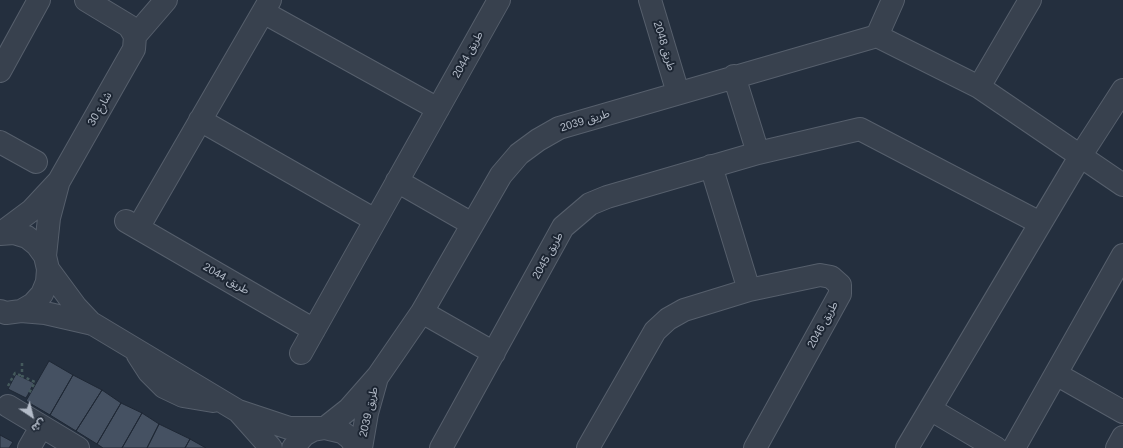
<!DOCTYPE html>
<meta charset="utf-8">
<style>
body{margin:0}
#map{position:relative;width:1123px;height:448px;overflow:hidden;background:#242f3e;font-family:Helvetica,"Noto Sans Arabic",sans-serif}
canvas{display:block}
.north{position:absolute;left:12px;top:396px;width:40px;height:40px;-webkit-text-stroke:3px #1d2633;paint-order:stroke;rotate:145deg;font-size:11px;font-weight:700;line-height:16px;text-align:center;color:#b4bcc9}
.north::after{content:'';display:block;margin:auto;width:14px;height:18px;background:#b4bcc9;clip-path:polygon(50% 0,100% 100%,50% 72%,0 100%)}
</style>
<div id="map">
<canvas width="1123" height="448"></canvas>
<div class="north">ش</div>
</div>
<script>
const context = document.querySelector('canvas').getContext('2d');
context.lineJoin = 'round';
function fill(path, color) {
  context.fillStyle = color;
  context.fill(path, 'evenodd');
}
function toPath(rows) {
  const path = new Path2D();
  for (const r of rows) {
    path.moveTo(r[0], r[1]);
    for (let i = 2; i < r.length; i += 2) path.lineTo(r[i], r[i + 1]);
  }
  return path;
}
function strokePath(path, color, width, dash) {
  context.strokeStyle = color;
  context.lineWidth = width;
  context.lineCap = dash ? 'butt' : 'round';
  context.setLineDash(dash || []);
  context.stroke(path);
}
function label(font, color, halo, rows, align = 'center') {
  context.font = font + ' Helvetica,"Noto Sans Arabic",sans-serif';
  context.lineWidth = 4;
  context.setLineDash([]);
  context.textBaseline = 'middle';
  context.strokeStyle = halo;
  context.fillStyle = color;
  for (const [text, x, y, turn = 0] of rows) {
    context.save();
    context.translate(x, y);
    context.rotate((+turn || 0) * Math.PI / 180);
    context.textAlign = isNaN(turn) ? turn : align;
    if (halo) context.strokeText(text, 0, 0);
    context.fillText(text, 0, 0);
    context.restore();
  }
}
const building = toPath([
 [49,361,73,375,50,415,26,401,49,361],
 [16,374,34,383,26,398,8,389,16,374],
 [73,375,102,390,76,431,50,415,73,375],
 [102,390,121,403,97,444,76,431,102,390],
 [121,403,142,413,122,448,103,448,97,444,121,403],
 [142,413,159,424,147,448,122,448,142,413],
 [159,424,190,439,185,448,147,448,159,424],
 [0,435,13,442,9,448,0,448,0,435],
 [190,439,206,448,185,448,190,439]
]);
fill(building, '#455162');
strokePath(building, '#1f2835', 1);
const minor = toPath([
 [650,0,678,93],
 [263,12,438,109],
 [135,36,166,0],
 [877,36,893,0],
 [0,71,39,0],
 [734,76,758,153],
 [979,87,1030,0],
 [200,120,375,220],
 [0,142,36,162],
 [711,166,749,290],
 [397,181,472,224],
 [126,221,314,330],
 [138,228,270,0],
 [0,234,32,210,59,181,134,49,135,36,129,26,86,0],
 [0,234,14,233,27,237,37,245,45,256,48,269,47,282,42,294,33,304,21,311,6,313,0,311],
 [45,256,49,218,58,184],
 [48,269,76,307,92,324],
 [21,311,45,313,93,324,238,411,289,428,325,428,349,409,378,376,422,312,501,175,519,154,538,140,559,128,877,36,979,87,1123,185],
 [422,312,494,353],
 [301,353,499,0],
 [138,355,149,372,164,387,183,396,213,401],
 [1056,374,1123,412],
 [8,406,78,448],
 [930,409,996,448],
 [239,412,271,448],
 [29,448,41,427],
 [293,448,304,435,313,430,325,428,342,432,350,438,357,448],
 [361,448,367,413,376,381],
 [441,448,563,227,590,204,607,197,758,153,860,129,1040,223],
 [588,448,655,331,668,319,684,310,749,290,820,275,831,277,840,285,840,294,755,448],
 [907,448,1081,155,1123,90],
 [1014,448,1123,255],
 [1117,448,1123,437]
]);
strokePath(minor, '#565f6c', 24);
strokePath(toPath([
 [22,363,22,376,35,382,28,395],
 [8,386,15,373,22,376]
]), '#44595c', 2.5, [3, 3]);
strokePath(minor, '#38414e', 22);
label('11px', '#b4bcc9', '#1d2633', [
 ["طريق 2048",664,46,73],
 ["طريق 2044",468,55,-61],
 ["شارع 30",100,109,-60],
 ["طريق 2039",585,121,-17],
 ["طريق 2045",548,256,-61],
 ["طريق 2044",226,279,30],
 ["طريق 2046",823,325,-61],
 ["طريق 2039",369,412,-77]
]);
</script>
